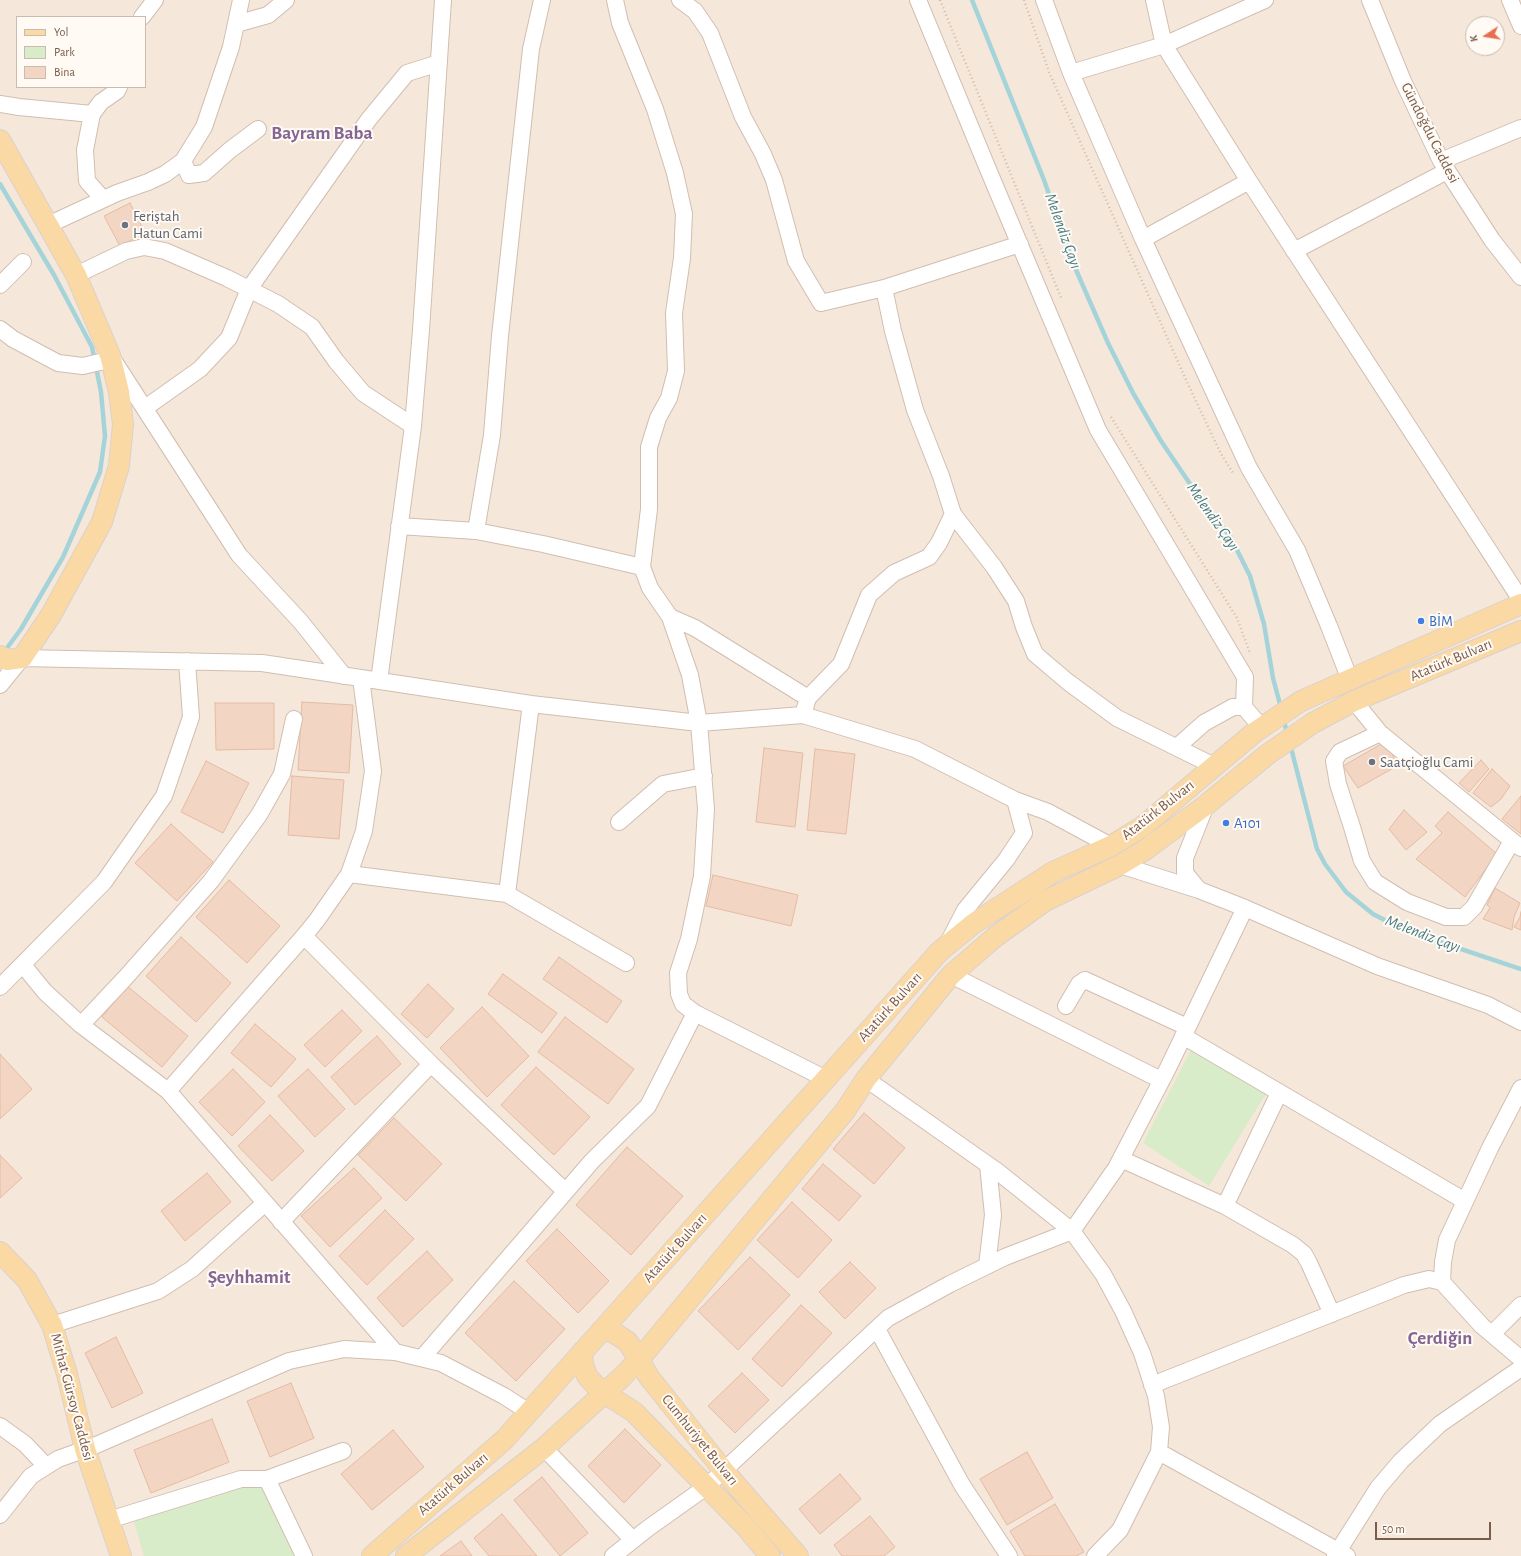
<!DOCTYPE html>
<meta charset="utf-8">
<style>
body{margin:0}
#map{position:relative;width:1521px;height:1556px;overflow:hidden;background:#fdf6ec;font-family:"Alegreya Sans",sans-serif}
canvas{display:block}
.legend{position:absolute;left:16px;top:16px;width:130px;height:72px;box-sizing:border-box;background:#fffaf3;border:1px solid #cabbb1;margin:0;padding:5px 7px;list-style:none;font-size:12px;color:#7a5c4d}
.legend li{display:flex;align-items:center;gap:8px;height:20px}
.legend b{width:20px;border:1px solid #cabbb1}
.north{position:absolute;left:1465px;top:16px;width:40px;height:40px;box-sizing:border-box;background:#fffaf3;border:1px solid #cabbb1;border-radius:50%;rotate:258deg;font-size:11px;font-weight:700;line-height:16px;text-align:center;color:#7a5c4d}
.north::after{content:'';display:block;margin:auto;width:14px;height:18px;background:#e76f51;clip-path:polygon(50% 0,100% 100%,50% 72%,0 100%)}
.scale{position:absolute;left:1375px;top:1522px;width:116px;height:18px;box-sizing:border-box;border:2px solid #7a5c4d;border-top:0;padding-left:5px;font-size:12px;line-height:14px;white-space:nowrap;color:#7a5c4d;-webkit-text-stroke:3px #fffaf3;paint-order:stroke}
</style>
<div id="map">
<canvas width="1521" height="1556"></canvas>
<ul class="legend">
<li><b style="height:5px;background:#fbd9a5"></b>Yol</li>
<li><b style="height:11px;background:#d8ecc9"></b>Park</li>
<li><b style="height:11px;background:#f3d5c3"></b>Bina</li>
</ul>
<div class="north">K</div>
<div class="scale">50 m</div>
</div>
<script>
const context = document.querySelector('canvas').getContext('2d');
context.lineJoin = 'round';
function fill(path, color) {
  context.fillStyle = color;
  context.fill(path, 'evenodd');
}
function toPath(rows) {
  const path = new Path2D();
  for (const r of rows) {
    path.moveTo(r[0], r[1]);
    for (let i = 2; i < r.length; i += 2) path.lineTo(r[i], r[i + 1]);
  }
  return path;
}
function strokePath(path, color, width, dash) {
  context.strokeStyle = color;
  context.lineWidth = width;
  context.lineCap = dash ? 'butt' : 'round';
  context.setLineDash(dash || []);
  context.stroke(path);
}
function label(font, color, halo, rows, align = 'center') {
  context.font = font + ' "Alegreya Sans",sans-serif';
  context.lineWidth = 4;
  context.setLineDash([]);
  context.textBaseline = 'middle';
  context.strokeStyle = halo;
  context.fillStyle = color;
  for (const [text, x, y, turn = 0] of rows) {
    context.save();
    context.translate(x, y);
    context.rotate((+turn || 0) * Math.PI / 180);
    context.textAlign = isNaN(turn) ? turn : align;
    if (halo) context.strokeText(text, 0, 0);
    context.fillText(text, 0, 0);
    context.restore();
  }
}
fill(toPath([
 [0,0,1521,0,1521,1556,0,1556],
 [17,17,145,17,145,87,17,87],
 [1473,24,1497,24,1497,48,1473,48]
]), '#f5e8da');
fill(toPath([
 [1191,1050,1267,1092,1209,1186,1143,1143],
 [260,1476,298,1556,144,1556,134,1522]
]), '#d8ecc9');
strokePath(toPath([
 [972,0,1044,180,1073,263,1108,343,1133,393,1161,441,1205,506,1230,536,1250,576,1264,624,1273,678,1281,708],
 [0,184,54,275,92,347,101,392,105,436,100,472,63,557,21,629,4,652],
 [1283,719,1288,735],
 [1290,744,1317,849,1325,864,1346,892,1373,914,1404,930,1521,969]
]), '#a5d3da', 4.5);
const building = toPath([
 [130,203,145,233,120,246,104,216,130,203],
 [302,702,353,705,349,773,298,770,302,702],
 [215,703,274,703,274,749,216,750,215,703],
 [1383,743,1386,749,1392,753,1397,766,1358,788,1343,766,1383,743],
 [764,748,803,753,795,827,756,822,764,748],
 [815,749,855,754,846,834,807,830,815,749],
 [1481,760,1489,769,1469,792,1459,783,1481,760],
 [206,761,249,783,223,833,181,812,206,761],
 [1492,769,1510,786,1501,799,1491,807,1473,793,1492,769],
 [292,776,344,780,339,839,288,835,292,776],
 [1521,796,1521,834,1502,819,1521,796],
 [1404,810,1427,832,1406,850,1389,829,1404,810],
 [1448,812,1497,854,1465,897,1416,859,1442,833,1435,826,1448,812],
 [171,824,213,862,177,901,135,863,171,824],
 [713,875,798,895,791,926,706,906,713,875],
 [229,880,280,926,247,963,196,917,229,880],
 [1495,888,1520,903,1514,917,1512,930,1483,919,1490,908,1487,905,1495,888],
 [1521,912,1521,930,1514,927,1520,917,1521,912],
 [181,937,231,983,196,1022,146,976,181,937],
 [559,957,622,1001,607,1023,543,979,559,957],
 [503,974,557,1013,542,1033,488,994,503,974],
 [428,984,454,1009,427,1038,401,1014,428,984],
 [127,986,188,1036,162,1067,102,1017,127,986],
 [482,1007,529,1056,487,1097,440,1048,482,1007],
 [342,1010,362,1031,325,1067,304,1045,342,1010],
 [565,1017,634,1069,608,1104,538,1052,565,1017],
 [255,1024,296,1059,271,1087,231,1053,255,1024],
 [377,1036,401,1064,355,1105,331,1077,377,1036],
 [0,1054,32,1089,0,1119,0,1054],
 [536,1067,590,1117,554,1155,501,1105,536,1067],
 [233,1069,265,1102,232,1136,199,1102,233,1069],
 [308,1069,345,1109,315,1137,278,1096,308,1069],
 [864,1113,905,1148,874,1184,833,1149,864,1113],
 [270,1115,304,1151,272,1181,238,1146,270,1115],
 [394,1118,442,1164,406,1201,358,1155,394,1118],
 [627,1147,683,1196,631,1255,576,1205,627,1147],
 [0,1155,22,1178,0,1198,0,1155],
 [823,1164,861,1196,839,1221,802,1189,823,1164],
 [354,1168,382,1198,330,1247,301,1216,354,1168],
 [207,1173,231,1202,185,1241,161,1211,207,1173],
 [792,1202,832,1240,798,1278,757,1240,792,1202],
 [385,1210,414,1239,367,1285,339,1256,385,1210],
 [557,1229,609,1281,578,1313,526,1261,557,1229],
 [427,1251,453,1280,403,1327,377,1298,427,1251],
 [750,1257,790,1295,738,1350,698,1311,750,1257],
 [850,1262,876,1288,845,1319,819,1292,850,1262],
 [514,1281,565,1329,516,1381,465,1333,514,1281],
 [801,1305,832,1333,782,1387,752,1359,801,1305],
 [116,1337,143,1393,112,1408,85,1353,116,1337],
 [742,1373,769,1400,735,1433,708,1406,742,1373],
 [291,1383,314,1438,270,1457,247,1401,291,1383],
 [212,1419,229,1462,151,1493,134,1450,212,1419],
 [625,1429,661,1465,624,1503,588,1466,625,1429],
 [393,1430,424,1467,372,1510,341,1474,393,1430],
 [1027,1452,1053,1498,1007,1525,980,1479,1027,1452],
 [840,1474,861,1499,820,1534,799,1509,840,1474],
 [542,1477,588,1533,560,1556,514,1500,542,1477],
 [1055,1504,1084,1552,1076,1556,1025,1556,1010,1531,1055,1504],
 [502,1514,537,1556,489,1556,474,1538,502,1514],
 [870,1516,895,1547,884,1556,842,1556,834,1545,870,1516],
 [461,1541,472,1556,440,1556,461,1541]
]);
fill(building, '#f3d5c3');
strokePath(building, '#e6bba3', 1);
const minor = toPath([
 [615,0,620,23,655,109,675,173,684,214,682,258,674,313,676,371,669,398,658,418,649,447,649,509,642,567,650,588,670,617,695,628,808,698,803,715],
 [680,0,695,11,710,33,743,117,763,154,774,180,796,261,821,303,884,288,893,331,915,410,941,476,953,514,994,567,1016,601,1024,627,1035,654,1068,682,1117,718,1214,766],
 [918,0,990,174,1098,430,1245,677,1244,707],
 [1044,0,1071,73,1143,239,1249,468,1297,550,1329,626,1350,680],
 [1154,0,1164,45,1249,181,1521,600],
 [1370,0,1403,81,1441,161,1492,240,1521,277],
 [1510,0,1521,26],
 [142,17,155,0],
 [236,24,268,15,286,0],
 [1071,73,1164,45,1265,0],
 [0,104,19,107,92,114],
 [183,161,189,175,204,173,230,150,258,129],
 [1441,161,1521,128],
 [103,199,87,181,85,150,92,114,101,102,117,91,119,87],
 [48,225,117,193,148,182,165,174,183,161,204,127,231,47,241,0],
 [1143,239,1249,181],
 [1294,251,1447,171],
 [76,275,126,251,144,247,165,251,227,278,278,304,312,327,336,361,363,393,413,426],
 [0,285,23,262],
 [884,288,1020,244],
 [0,329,13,339,58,363,83,366,104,361,110,355,239,555,301,622,344,676],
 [145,408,200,369,229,338,249,289,369,119,407,73,439,63],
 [399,526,476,531,543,544,642,567],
 [476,531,492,435,500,336,531,49,542,0],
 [670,617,690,675,699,723,706,809,702,876,689,939,678,973,679,994,683,1004,695,1013,826,1079],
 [379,681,413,426,421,330,443,0],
 [0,685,22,658,262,663,531,704,699,723,803,715,915,749,1015,800,1048,812,1111,846],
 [808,698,841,664,869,595,894,573,929,557,939,543,953,514],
 [1354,701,1380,733,1521,848],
 [1380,733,1340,752,1334,761,1338,784,1352,827,1362,861,1375,882,1407,902,1446,917,1464,917,1474,907,1512,841],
 [1177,747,1204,723,1233,707,1244,707,1262,728],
 [619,822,663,784,704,776],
 [1120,865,1199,890,1245,908,1377,966,1488,1005,1521,1022],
 [349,874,507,894,626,963],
 [1199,890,1185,873,1185,858,1206,805],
 [507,894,531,704],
 [304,936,431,1064,565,1191],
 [948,943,965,910,1006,860,1024,833,1015,800],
 [23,965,45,992,81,1025,168,1091,395,1352],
 [951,975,1161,1080],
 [0,987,104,882,164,796,191,717,187,661],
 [1066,1006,1079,984,1085,980,1187,1027],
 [81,1025,126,977,211,881,259,815,282,774,294,719],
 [1183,1036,1465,1201],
 [866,1079,997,1171,1072,1231,1103,1274,1123,1311,1142,1353,1156,1396,1161,1427,1159,1452],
 [168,1091,304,936,317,920,349,874,364,831,373,771,361,678],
 [1121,1159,1225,1206,1293,1245,1304,1254,1309,1263,1332,1314],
 [1225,1206,1279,1093],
 [281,1222,431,1064],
 [987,1266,993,1215,988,1165],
 [1442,1282,1443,1262,1447,1240,1490,1148,1521,1088],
 [52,1325,158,1291,192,1269,265,1203],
 [877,1329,962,1485,1009,1556],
 [1492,1334,1521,1305],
 [422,1358,592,1161,648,1106,695,1013],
 [1152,1385,1404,1285,1429,1279,1442,1282,1482,1326,1521,1359],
 [0,1426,25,1444,46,1466],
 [544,1448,633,1540],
 [267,1479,304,1556],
 [0,1515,31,1476,58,1459,94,1446,289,1361,344,1349,395,1352,441,1363,504,1396,529,1412],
 [109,1520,241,1479,267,1479,343,1451],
 [613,1556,647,1529,706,1487,888,1318,950,1284,1005,1257,1072,1231,1116,1168,1167,1070,1245,908],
 [1095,1556,1120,1530,1159,1452,1347,1556],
 [1335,1556,1378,1488,1401,1461,1440,1424,1521,1368]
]);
const major = toPath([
 [0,140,76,275,110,355,119,392,123,424,119,466,102,522,51,615,22,658,7,660,0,656],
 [0,1252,27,1280,52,1325,67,1374,85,1449,121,1556],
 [601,1331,609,1331,616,1334,628,1342,649,1377,724,1471,798,1556],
 [582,1352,583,1364,587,1376,595,1385,604,1393,634,1412,745,1526,770,1556],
 [372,1556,505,1439,939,952,946,946,973,924,1053,872,1111,846,1142,827,1255,732,1301,701,1521,604],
 [406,1556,544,1448,622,1377,643,1355,845,1111,866,1079,951,975,995,937,1045,901,1120,865,1145,850,1206,805,1268,754,1313,723,1354,701,1521,631]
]);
strokePath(minor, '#d1beb0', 18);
strokePath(major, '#dad1cd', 22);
strokePath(toPath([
 [940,0,1062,300],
 [1024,0,1049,72,1187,382,1221,454,1233,473],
 [1111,417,1237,618,1250,653]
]), '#d9b8a5', 2.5, [1, 3]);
strokePath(minor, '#fff', 16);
strokePath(major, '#fbd9a5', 20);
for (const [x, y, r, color] of [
 [125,225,4,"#6b7280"],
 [1421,621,4,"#3f7fe0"],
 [1372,762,4,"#6b7280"],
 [1226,823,4,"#3f7fe0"]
]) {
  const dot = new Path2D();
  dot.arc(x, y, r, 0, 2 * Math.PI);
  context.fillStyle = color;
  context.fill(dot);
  strokePath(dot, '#fffaf3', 1.5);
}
label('15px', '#7a5c4d', '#fffaf3', [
 ["Gündoğdu Caddesi",1430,133,63],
 ["Atatürk Bulvarı",1451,660,-23],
 ["Atatürk Bulvarı",1158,810,-38],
 ["Atatürk Bulvarı",890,1007,-48],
 ["Atatürk Bulvarı",675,1248,-48],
 ["Mithat Gürsoy Caddesi",72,1397,75],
 ["Cumhuriyet Bulvarı",700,1440,51],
 ["Atatürk Bulvarı",453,1484,-41]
]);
label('15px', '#5b616d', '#fffaf3', [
 ["Feriştah",133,216],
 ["Hatun Cami",133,233],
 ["Saatçioğlu Cami",1380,762]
], 'left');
label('15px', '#366cbe', '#fffaf3', [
 ["BİM",1429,621],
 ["A101",1234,823]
], 'left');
label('italic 16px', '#437c86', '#fffaf3', [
 ["Melendiz Çayı",1063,231,70],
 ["Melendiz Çayı",1213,517,55],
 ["Melendiz Çayı",1423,934,21]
]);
label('bold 19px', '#846695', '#fffaf3', [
 ["Bayram Baba",322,133],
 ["Şeyhhamit",249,1277],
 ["Çerdiğin",1440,1338]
]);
</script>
